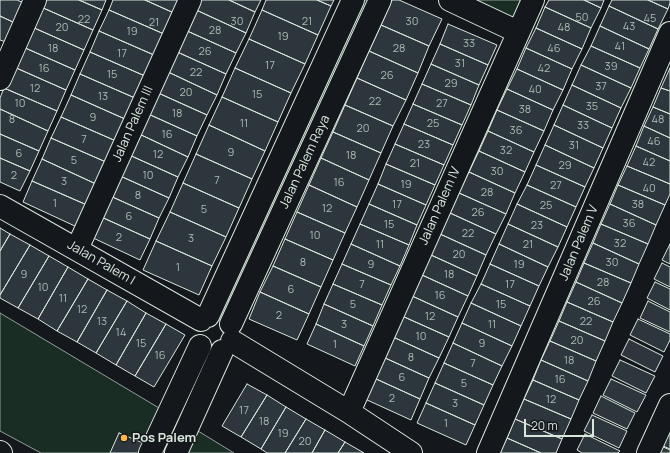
<!DOCTYPE html>
<style>
body{margin:0}
#map{position:relative;width:670px;height:453px;overflow:hidden;background:#14181c;font-family:Manrope,sans-serif}
canvas{display:block}
.scale{position:absolute;left:524px;top:419px;width:70px;height:18px;box-sizing:border-box;border:2px solid #d8e6dc;border-top:0;padding-left:5px;font-size:12px;line-height:14px;white-space:nowrap;color:#d8e6dc;-webkit-text-stroke:3px #14181c;paint-order:stroke}
</style>
<div id="map">
<canvas width="670" height="453"></canvas>
<div class="scale">20 m</div>
</div>
<script>
const context = document.querySelector('canvas').getContext('2d');
context.lineJoin = 'round';
function fill(path, color) {
  context.fillStyle = color;
  context.fill(path, 'evenodd');
}
function toPath(rows) {
  const path = new Path2D();
  for (const r of rows) {
    path.moveTo(r[0], r[1]);
    for (let i = 2; i < r.length; i += 2) path.lineTo(r[i], r[i + 1]);
  }
  return path;
}
function strokePath(path, color, width, dash) {
  context.strokeStyle = color;
  context.lineWidth = width;
  context.lineCap = dash ? 'butt' : 'round';
  context.setLineDash(dash || []);
  context.stroke(path);
}
function label(font, color, halo, rows, align = 'center') {
  context.font = font + ' Manrope,sans-serif';
  context.lineWidth = 3;
  context.setLineDash([]);
  context.textBaseline = 'middle';
  context.strokeStyle = halo;
  context.fillStyle = color;
  for (const [text, x, y, turn = 0] of rows) {
    context.save();
    context.translate(x, y);
    context.rotate((+turn || 0) * Math.PI / 180);
    context.textAlign = isNaN(turn) ? turn : align;
    if (halo) context.strokeText(text, 0, 0);
    context.fillText(text, 0, 0);
    context.restore();
  }
}
const green = toPath([
 [360,0,370,0,233,302,224,299,360,0],
 [469,0,525,0,515,21,469,0],
 [0,313,159,408,139,453,41,453,0,431,0,313],
 [198,431,234,453,187,453,198,431]
]);
fill(green, '#1a2d24');
strokePath(green, '#939e99', 1);
const building = toPath([
 [0,0,17,0,24,3,15,23,0,16,0,0],
 [44,0,79,0,102,10,93,30,41,7,44,0],
 [79,0,106,0,102,10,79,0],
 [113,0,145,0,174,13,164,34,109,10,113,0],
 [145,0,179,0,174,13,145,0],
 [199,0,229,0,255,12,246,33,194,9,199,0],
 [229,0,261,0,255,12,229,0],
 [266,0,317,0,331,6,318,35,262,10,266,0],
 [317,0,334,0,331,6,317,0],
 [392,0,399,0,442,19,429,46,381,25,392,0],
 [549,0,584,0,601,8,591,28,545,7,549,0],
 [584,0,604,0,601,8,584,0],
 [612,0,648,0,668,9,658,29,609,6,612,0],
 [648,0,670,0,670,3,668,9,648,0],
 [609,6,658,29,649,49,600,26,609,6],
 [41,7,93,30,84,50,32,27,41,7],
 [545,7,591,28,582,49,536,28,545,7],
 [194,9,246,33,236,53,185,30,194,9],
 [109,10,164,34,154,55,99,31,109,10],
 [262,10,318,35,305,64,249,39,262,10],
 [0,16,15,23,6,42,0,40,0,16],
 [448,24,497,45,488,65,440,44,448,24],
 [381,25,429,46,418,73,369,51,381,25],
 [600,26,649,49,640,68,591,46,600,26],
 [32,27,84,50,75,70,23,47,32,27],
 [536,28,582,49,572,69,526,48,536,28],
 [185,30,236,53,226,74,175,51,185,30],
 [99,31,154,55,145,76,90,52,99,31],
 [249,39,305,64,291,93,235,68,249,39],
 [440,44,488,65,479,85,431,64,440,44],
 [591,46,640,68,631,88,581,65,591,46],
 [23,47,75,70,66,90,14,67,23,47],
 [526,48,572,69,563,90,517,69,526,48],
 [175,51,226,74,217,95,166,71,175,51],
 [369,51,418,73,406,100,357,78,369,51],
 [90,52,145,76,135,98,80,74,90,52],
 [431,64,479,85,471,105,422,84,431,64],
 [581,65,631,88,621,108,572,85,581,65],
 [14,67,66,90,57,111,4,88,14,67],
 [235,68,291,93,278,122,222,97,235,68],
 [670,68,670,91,661,88,670,68],
 [517,69,563,90,553,110,507,89,517,69],
 [166,71,217,95,207,115,156,92,166,71],
 [80,74,135,98,125,119,71,95,80,74],
 [357,78,406,100,393,126,345,105,357,78],
 [422,84,471,105,462,125,413,104,422,84],
 [572,85,621,108,612,128,563,105,572,85],
 [4,88,57,111,48,131,0,109,0,98,4,88],
 [661,88,670,91,670,114,653,107,661,88],
 [507,89,553,110,544,131,497,110,507,89],
 [156,92,207,115,197,136,146,113,156,92],
 [71,95,125,119,116,141,61,117,71,95],
 [222,97,278,122,265,151,209,125,222,97],
 [413,104,462,125,453,145,404,124,413,104],
 [345,105,393,126,381,153,333,132,345,105],
 [563,105,612,128,603,148,554,125,563,105],
 [653,107,670,114,670,138,644,126,653,107],
 [0,109,48,131,39,151,0,134,0,109],
 [497,110,544,131,534,152,488,131,497,110],
 [146,113,197,136,188,157,137,133,146,113],
 [61,117,116,141,106,162,51,138,61,117],
 [404,124,453,145,444,165,395,144,404,124],
 [209,125,265,151,252,179,196,154,209,125],
 [554,125,603,148,594,168,545,145,554,125],
 [644,126,670,138,670,161,636,146,644,126],
 [488,131,534,152,525,172,479,151,488,131],
 [333,132,381,153,369,180,321,158,333,132],
 [137,133,188,157,178,177,127,154,137,133],
 [0,134,39,151,30,171,0,158,0,134],
 [51,138,106,162,96,184,42,159,51,138],
 [395,144,444,165,435,185,386,164,395,144],
 [545,145,594,168,585,187,536,165,545,145],
 [636,146,670,161,670,184,627,166,636,146],
 [479,151,525,172,515,193,469,172,479,151],
 [127,154,178,177,169,198,118,175,127,154],
 [196,154,252,179,239,208,183,183,196,154],
 [0,158,30,171,20,191,0,182,0,158],
 [321,158,369,180,357,207,309,185,321,158],
 [42,159,96,184,87,205,32,181,42,159],
 [386,164,435,185,426,205,378,184,386,164],
 [536,165,585,187,576,207,527,185,536,165],
 [627,166,670,184,670,194,665,205,618,185,627,166],
 [469,172,515,193,506,214,459,193,469,172],
 [118,175,169,198,159,218,108,195,118,175],
 [32,181,87,205,77,227,23,202,32,181],
 [183,183,239,208,226,237,170,212,183,183],
 [378,184,426,205,417,225,369,204,378,184],
 [309,185,357,207,345,233,297,212,309,185],
 [527,185,576,207,567,227,517,204,527,185],
 [618,185,665,205,656,225,610,204,618,185],
 [459,193,506,214,496,234,450,213,459,193],
 [108,195,159,218,150,239,99,216,108,195],
 [369,204,417,225,409,245,360,224,369,204],
 [517,204,567,227,558,247,508,224,517,204],
 [610,204,656,225,648,244,601,224,610,204],
 [170,212,226,237,212,266,156,241,170,212],
 [297,212,345,233,333,260,285,239,297,212],
 [450,213,496,234,486,255,440,234,450,213],
 [99,216,150,239,140,260,89,236,99,216],
 [360,224,409,245,400,266,351,244,360,224],
 [508,224,558,247,548,267,499,244,508,224],
 [601,224,648,244,639,264,593,243,601,224],
 [0,228,10,234,0,251,0,228],
 [10,234,30,245,0,295,0,251,10,234],
 [440,234,486,255,477,276,431,255,440,234],
 [285,239,333,260,321,287,273,266,285,239],
 [156,241,212,266,199,295,143,270,156,241],
 [593,243,639,264,631,283,584,263,593,243],
 [351,244,400,266,391,285,342,264,351,244],
 [499,244,548,267,539,286,490,264,499,244],
 [670,244,670,264,662,260,670,244],
 [30,245,49,256,18,308,0,298,0,295,30,245],
 [431,255,477,276,468,296,422,275,431,255],
 [49,256,68,267,38,319,18,308,49,256],
 [584,263,631,283,622,303,576,282,584,263],
 [662,263,670,267,670,287,654,279,662,263],
 [342,264,391,285,382,305,333,284,342,264],
 [490,264,539,286,530,306,481,284,490,264],
 [273,266,321,287,309,314,260,292,273,266],
 [68,267,88,279,57,331,38,319,68,267],
 [422,275,468,296,458,317,412,296,422,275],
 [88,279,107,290,77,342,57,331,88,279],
 [576,282,622,303,613,322,567,302,576,282],
 [655,282,670,289,670,310,647,298,655,282],
 [333,284,382,305,373,326,324,304,333,284],
 [481,284,530,306,521,326,471,303,481,284],
 [107,290,127,301,96,353,77,342,107,290],
 [260,292,309,314,297,340,249,319,260,292],
 [412,296,458,317,449,337,402,316,412,296],
 [127,301,146,313,116,365,96,353,127,301],
 [648,301,670,312,670,332,640,318,648,301],
 [567,302,613,322,605,341,559,321,567,302],
 [471,303,521,326,512,346,462,323,471,303],
 [324,304,373,326,364,346,316,324,324,304],
 [146,313,166,324,135,376,116,365,146,313],
 [402,316,449,337,439,358,393,337,402,316],
 [638,319,670,334,670,340,664,352,630,335,638,319],
 [559,321,605,341,596,361,550,341,559,321],
 [462,323,512,346,502,366,453,343,462,323],
 [166,324,185,335,154,387,135,376,166,324],
 [316,324,364,346,355,366,307,344,316,324],
 [393,337,439,358,429,378,383,357,393,337],
 [629,339,663,356,655,372,621,355,629,339],
 [550,341,596,361,588,381,541,360,550,341],
 [453,343,502,366,493,385,444,363,453,343],
 [383,357,429,378,420,399,374,378,383,357],
 [541,360,588,381,579,400,533,380,541,360],
 [620,360,655,376,646,393,612,376,620,360],
 [444,363,493,385,484,405,435,383,444,363],
 [374,378,420,399,411,420,365,399,374,378],
 [611,379,646,395,637,412,603,395,611,379],
 [533,380,579,400,571,419,524,399,533,380],
 [435,383,484,405,475,425,426,403,435,383],
 [247,384,267,395,241,437,222,426,247,384],
 [267,395,286,407,261,449,241,437,267,395],
 [601,396,635,413,627,429,593,413,601,396],
 [524,399,571,419,562,439,515,419,524,399],
 [426,403,475,425,466,445,417,423,426,403],
 [286,407,306,419,285,453,267,453,261,449,286,407],
 [592,415,627,431,619,448,584,431,592,415],
 [306,419,325,430,312,453,285,453,306,419],
 [515,419,562,439,556,453,541,453,507,438,515,419],
 [670,429,670,449,661,445,670,429],
 [325,430,345,442,338,453,312,453,325,430],
 [119,433,143,443,139,453,110,453,119,433],
 [585,434,620,451,618,453,582,453,577,450,585,434],
 [507,438,541,453,500,453,507,438],
 [345,442,364,453,338,453,345,442],
 [661,446,670,450,670,453,658,453,661,446]
]);
fill(building, '#2c363c');
strokePath(building, '#d8e6dc', 1);
const minor = toPath([
 [450,0,518,32],
 [0,79,35,0],
 [0,206,201,320],
 [77,249,190,0],
 [208,316,353,0],
 [231,324,380,0],
 [232,341,349,412,411,453],
 [349,412,533,0],
 [0,452,1,453],
 [150,453,200,346],
 [176,453,222,351],
 [488,453,670,33],
 [648,453,670,405]
]);
strokePath(minor, '#d8e6dc', 24);
strokePath(minor, '#14181c', 22);
for (const [x, y, r, color] of [
 [124,438,4,"#ffb74d"]
]) {
  const dot = new Path2D();
  dot.arc(x, y, r, 0, 2 * Math.PI);
  context.fillStyle = color;
  context.fill(dot);
  strokePath(dot, '#14181c', 1.5);
}
label('11px', '#adbab4', null, [
 ["50",582,18],
 ["45",650,19],
 ["22",84,20],
 ["30",237,22],
 ["21",307,22],
 ["30",412,22],
 ["21",154,23],
 ["43",629,27],
 ["20",62,28],
 ["48",564,28],
 ["28",215,31],
 ["19",132,32],
 ["19",283,37],
 ["33",469,44],
 ["41",620,47],
 ["18",53,49],
 ["28",399,49],
 ["46",554,49],
 ["26",205,52],
 ["17",122,54],
 ["31",460,64],
 ["17",270,66],
 ["39",611,67],
 ["16",44,69],
 ["42",544,69],
 ["22",196,73],
 ["15",112,75],
 ["26",387,76],
 ["29",451,84],
 ["37",601,87],
 ["12",35,89],
 ["40",535,90],
 ["20",186,93],
 ["15",257,95],
 ["13",103,97],
 ["22",375,102],
 ["10",20,104],
 ["27",442,104],
 ["35",592,107],
 ["38",525,110],
 ["18",177,114],
 ["9",93,118],
 ["8",12,120],
 ["48",658,120],
 ["11",244,124],
 ["25",433,124],
 ["33",583,126],
 ["20",363,129],
 ["36",516,131],
 ["16",167,135],
 ["7",84,140],
 ["46",654,142],
 ["23",424,145],
 ["31",574,146],
 ["32",506,151],
 ["9",231,153],
 ["6",19,154],
 ["12",158,155],
 ["18",351,156],
 ["5",74,161],
 ["42",649,163],
 ["21",415,164],
 ["29",565,166],
 ["30",497,172],
 ["2",14,176],
 ["10",148,176],
 ["7",217,181],
 ["3",64,182],
 ["16",339,183],
 ["19",406,185],
 ["27",556,186],
 ["40",649,189],
 ["28",487,193],
 ["8",138,196],
 ["1",55,204],
 ["17",397,205],
 ["38",638,205],
 ["25",546,206],
 ["12",327,209],
 ["5",204,210],
 ["26",478,213],
 ["6",129,217],
 ["36",629,224],
 ["15",389,225],
 ["23",537,226],
 ["22",468,234],
 ["10",315,236],
 ["2",119,238],
 ["3",191,239],
 ["32",620,244],
 ["11",380,245],
 ["21",528,245],
 ["20",459,255],
 ["8",303,263],
 ["30",612,263],
 ["9",371,265],
 ["19",519,265],
 ["1",178,268],
 ["9",24,275],
 ["18",449,275],
 ["28",603,283],
 ["7",362,285],
 ["17",510,285],
 ["10",43,288],
 ["6",291,290],
 ["16",440,296],
 ["11",63,299],
 ["26",594,302],
 ["5",353,305],
 ["15",501,305],
 ["12",82,310],
 ["2",279,316],
 ["12",430,317],
 ["13",102,322],
 ["22",586,322],
 ["3",344,325],
 ["11",492,325],
 ["14",121,333],
 ["10",421,337],
 ["20",577,341],
 ["15",141,344],
 ["9",482,344],
 ["1",335,345],
 ["16",160,356],
 ["8",411,358],
 ["18",569,361],
 ["7",473,364],
 ["6",402,378],
 ["16",560,380],
 ["5",464,384],
 ["2",392,399],
 ["12",551,400],
 ["3",455,404],
 ["17",244,411],
 ["18",264,422],
 ["1",446,424],
 ["19",283,434],
 ["20",305,442]
]);
label('13px', '#d8e6dc', '#14181c', [
 ["Jalan Palem III",133,124,-66],
 ["Jalan Palem Raya",305,162,-65],
 ["Jalan Palem IV",440,206,-66],
 ["Jalan Palem V",579,243,-67],
 ["Jalan Palem I",101,263,30]
]);
label('bold 13px', '#d8e6dc', '#14181c', [
 ["Pos Palem",132,438]
], 'left');
</script>
